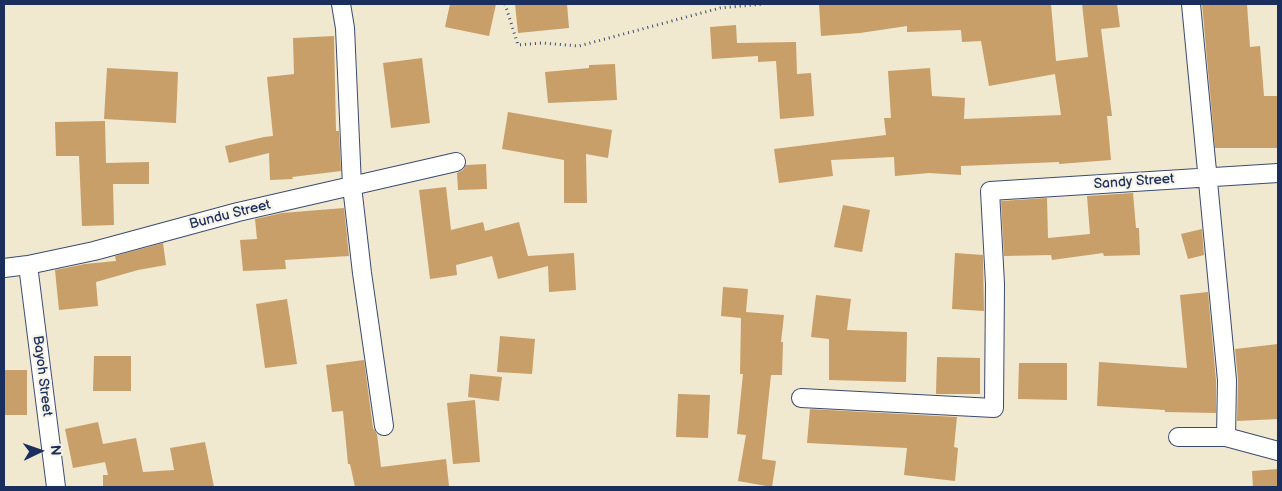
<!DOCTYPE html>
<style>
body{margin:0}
#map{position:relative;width:1282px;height:491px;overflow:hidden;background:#f1e8d0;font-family:"Balsamiq Sans",sans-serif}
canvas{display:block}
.frame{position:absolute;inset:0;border:5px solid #1b2f5e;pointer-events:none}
.north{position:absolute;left:15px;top:426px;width:50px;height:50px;-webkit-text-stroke:4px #f7f3e8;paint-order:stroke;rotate:87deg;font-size:14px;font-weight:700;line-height:20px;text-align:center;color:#1b2f5e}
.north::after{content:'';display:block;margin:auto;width:18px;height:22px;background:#1b2f5e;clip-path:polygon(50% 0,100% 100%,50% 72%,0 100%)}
</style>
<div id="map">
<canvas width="1282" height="491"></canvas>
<div class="frame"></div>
<div class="north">N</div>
</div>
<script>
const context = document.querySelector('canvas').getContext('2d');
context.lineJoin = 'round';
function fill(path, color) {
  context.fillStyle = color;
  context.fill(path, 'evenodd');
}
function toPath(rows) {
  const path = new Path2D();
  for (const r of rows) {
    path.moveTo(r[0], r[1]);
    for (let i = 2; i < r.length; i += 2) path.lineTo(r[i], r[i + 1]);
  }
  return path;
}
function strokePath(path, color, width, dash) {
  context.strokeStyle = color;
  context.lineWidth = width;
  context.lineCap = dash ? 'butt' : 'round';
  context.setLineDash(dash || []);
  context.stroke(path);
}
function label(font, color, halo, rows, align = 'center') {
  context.font = font + ' "Balsamiq Sans",sans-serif';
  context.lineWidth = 4.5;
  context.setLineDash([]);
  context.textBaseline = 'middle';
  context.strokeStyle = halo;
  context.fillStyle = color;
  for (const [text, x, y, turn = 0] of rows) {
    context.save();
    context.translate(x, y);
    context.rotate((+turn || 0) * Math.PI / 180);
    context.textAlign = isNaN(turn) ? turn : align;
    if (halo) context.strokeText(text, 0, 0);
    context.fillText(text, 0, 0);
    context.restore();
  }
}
fill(toPath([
 [450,4,496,4,489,36,445,27],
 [515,4,567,4,569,28,518,33],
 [819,4,1051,4,1056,61,1088,57,1082,4,1117,4,1120,27,1101,29,1112,116,1107,116,1111,160,1059,164,1059,162,961,166,961,175,929,173,895,176,894,157,831,160,833,176,779,183,774,149,886,135,884,118,891,118,888,71,930,68,932,96,965,98,964,119,1061,115,1055,74,989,86,981,41,962,42,961,30,907,32,907,26,860,33,821,36],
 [1202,4,1247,4,1250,47,1260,46,1264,96,1278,96,1278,148,1215,148],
 [736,25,737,43,796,42,797,74,811,73,814,116,780,119,776,61,758,62,758,56,712,59,710,27],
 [334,36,336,131,339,131,341,171,292,177,293,179,270,180,269,153,229,163,225,146,264,137,273,136,267,77,294,74,293,38],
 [422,58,430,123,391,128,383,63],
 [615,64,617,100,548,103,545,72,589,68,589,65],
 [107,68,178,72,176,123,104,119],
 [508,112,612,130,608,158,586,154,587,203,564,203,564,160,502,149],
 [105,121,106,163,149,162,149,184,113,184,114,225,82,226,79,156,56,156,55,122],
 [486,164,487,189,458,190,457,173,463,170,466,165],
 [446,187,451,230,483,222,485,231,519,222,528,256,574,253,576,290,549,292,548,266,498,279,492,256,456,265,457,275,430,279,419,190],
 [1133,193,1136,228,1139,228,1140,255,1104,256,1103,253,1052,260,1051,255,1004,256,1001,201,1047,198,1048,238,1090,234,1087,196],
 [843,205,870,210,862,252,834,247],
 [344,208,349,256,285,260,286,269,243,271,240,240,257,239,255,219,282,213],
 [1202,229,1204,255,1188,259,1181,234],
 [163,243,166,265,138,270,96,282,98,306,59,310,55,270,85,264,116,261,115,256],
 [955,253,983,255,984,311,952,309],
 [723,287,748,289,746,312,784,315,781,342,783,342,782,375,771,375,762,459,776,461,772,487,738,481,746,435,737,434,743,374,740,374,741,318,721,316],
 [1208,292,1216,380,1216,413,1165,412,1165,410,1097,406,1099,362,1187,368,1180,295],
 [816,295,851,299,847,330,907,332,906,382,829,380,829,339,811,337],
 [287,299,297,364,265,368,256,304],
 [500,336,535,339,532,374,497,372],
 [1278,344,1278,419,1237,421,1238,380,1235,349],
 [94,356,131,356,131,391,93,391],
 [937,357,980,358,980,394,936,394],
 [364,360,373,428,377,434,381,467,446,459,449,486,355,487,350,464,348,464,343,411,332,412,326,365],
 [1019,363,1067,363,1067,400,1018,399],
 [4,370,27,370,27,415,4,415],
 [470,374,502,377,499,401,468,397],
 [678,394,710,395,708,438,676,437],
 [475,400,480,462,453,464,447,403],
 [810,409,957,417,954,447,958,448,955,481,904,475,907,448,807,443],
 [98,422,103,444,136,438,143,472,174,470,170,448,205,442,214,487,103,487,103,475,108,475,105,462,73,468,65,429],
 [1278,469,1278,487,1253,487,1252,471]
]), '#c89e69');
const minor = toPath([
 [341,4,345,28,352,186,362,273,384,426],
 [1191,4,1227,380,1226,437],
 [28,265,56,487],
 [4,268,28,265,94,251,238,212,456,162],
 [801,398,994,408,995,284,990,191,1278,173],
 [1178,437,1226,437,1278,451]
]);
strokePath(minor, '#3b4b6f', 20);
strokePath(toPath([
 [505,4,518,45,542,43,579,46,720,8,764,4]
]), '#3b4b6f', 3, [1, 4]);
strokePath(minor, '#fff', 18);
label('14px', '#1b2f5e', '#f7f3e8', [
 ["Sandy Street",1134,182,-4],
 ["Bundu Street",230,215,-14],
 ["Bayoh Street",42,376,83]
]);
</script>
